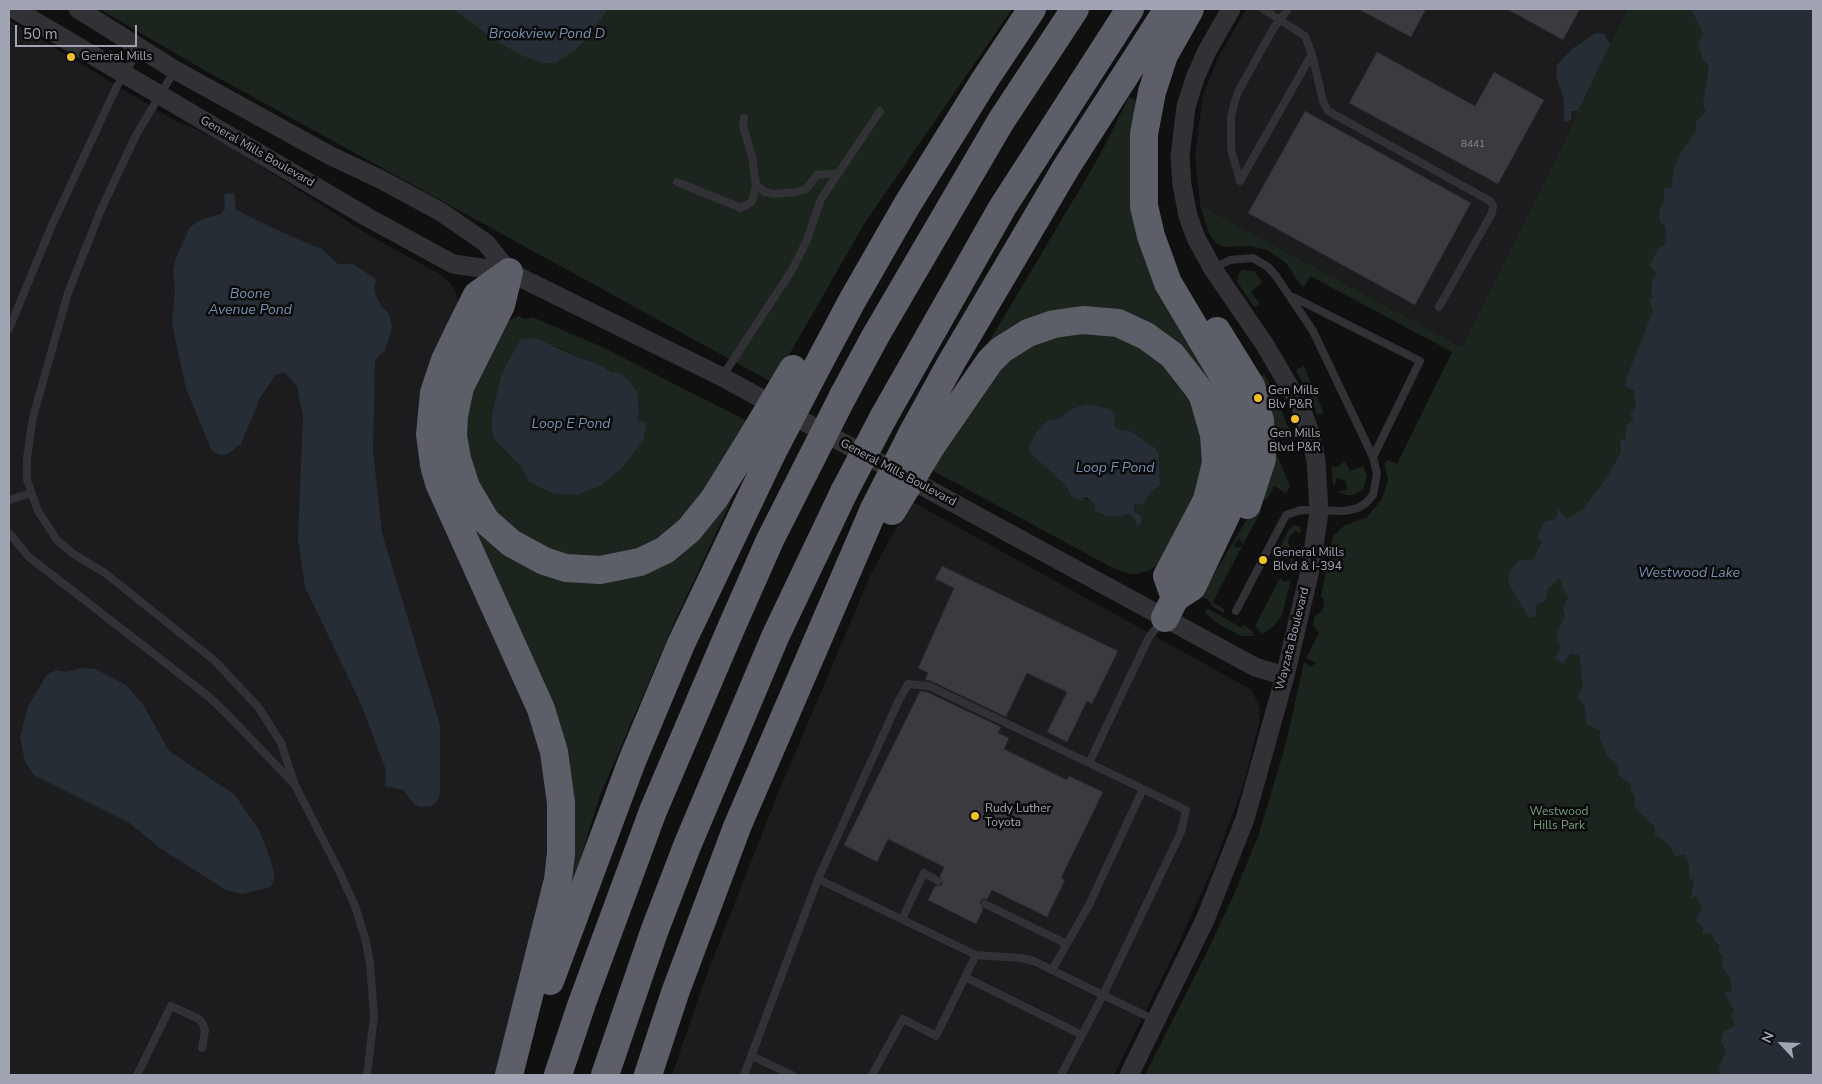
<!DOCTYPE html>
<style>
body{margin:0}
#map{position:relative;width:1822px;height:1084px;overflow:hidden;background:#101011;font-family:"Nunito Sans",sans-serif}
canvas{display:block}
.frame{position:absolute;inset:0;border:10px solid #a1a5b3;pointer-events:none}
.north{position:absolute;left:1757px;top:1019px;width:50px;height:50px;-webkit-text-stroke:4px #0b0b0c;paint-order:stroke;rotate:295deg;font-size:14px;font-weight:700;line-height:20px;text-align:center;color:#a1a5b3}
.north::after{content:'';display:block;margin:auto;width:18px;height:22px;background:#a1a5b3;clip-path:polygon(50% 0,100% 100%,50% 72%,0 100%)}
.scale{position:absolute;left:15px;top:25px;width:122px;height:22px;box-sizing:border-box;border:2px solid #a1a5b3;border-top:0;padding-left:6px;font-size:15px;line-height:18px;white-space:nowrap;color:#a1a5b3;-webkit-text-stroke:4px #0b0b0c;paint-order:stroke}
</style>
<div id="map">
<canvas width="1822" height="1084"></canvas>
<div class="frame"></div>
<div class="north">N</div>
<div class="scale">50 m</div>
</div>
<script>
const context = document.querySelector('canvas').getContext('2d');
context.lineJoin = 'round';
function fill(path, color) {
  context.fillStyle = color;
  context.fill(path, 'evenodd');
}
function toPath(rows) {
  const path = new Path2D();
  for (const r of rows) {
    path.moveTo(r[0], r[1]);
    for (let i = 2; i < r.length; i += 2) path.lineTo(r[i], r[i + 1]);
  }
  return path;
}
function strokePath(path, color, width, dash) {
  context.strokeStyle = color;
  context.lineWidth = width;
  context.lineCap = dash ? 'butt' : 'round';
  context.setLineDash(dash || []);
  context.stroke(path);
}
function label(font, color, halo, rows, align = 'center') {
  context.font = font + ' "Nunito Sans",sans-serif';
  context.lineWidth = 5;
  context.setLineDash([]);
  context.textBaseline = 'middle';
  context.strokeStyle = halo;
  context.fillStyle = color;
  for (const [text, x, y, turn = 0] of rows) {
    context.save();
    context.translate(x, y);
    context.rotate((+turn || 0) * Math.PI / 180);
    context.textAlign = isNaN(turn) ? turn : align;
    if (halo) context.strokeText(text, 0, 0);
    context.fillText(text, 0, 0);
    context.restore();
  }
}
fill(toPath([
 [1246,9,1628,9,1598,66,1557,157,1462,347,1200,205,1195,155,1203,95,1219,56],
 [9,20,177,122,192,127,234,149,369,235,438,273,451,284,456,293,536,712,554,840,498,1075,9,1075],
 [911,501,1252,690,1260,709,1259,723,1243,786,1216,860,1177,947,1114,1075,672,1075,708,971,779,791,871,574]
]), '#1c1c1e');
fill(toPath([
 [99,9,1012,9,864,224,773,383,213,75],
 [1628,9,1813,9,1813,1075,1145,1075,1207,952,1235,892,1259,834,1286,743,1304,662,1310,667,1316,663,1306,658,1319,633,1313,625,1315,616,1321,612,1324,605,1324,600,1321,596,1333,536,1344,526,1367,517,1382,499,1388,480,1384,463,1388,460,1397,464,1452,352,1310,276,1304,287,1302,287,1286,263,1267,250,1249,246,1224,247,1216,243,1209,233,1200,205,1462,347,1557,157,1598,66],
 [1129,97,1141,103,1135,150,1212,373,1204,377,1150,327,989,342,1100,155],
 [1242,270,1254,271,1262,282,1251,292,1260,304,1254,307,1237,281,1238,275],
 [519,316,525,319,532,317,602,347,749,422,685,524,639,554,566,560,503,524,475,478,465,434,470,393,506,322],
 [520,340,558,347,580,358,599,364,612,373,636,419,577,495,554,494,529,482,520,466,501,447,492,430,492,413,502,372],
 [1097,326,1156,354,1193,401,1204,452,1199,489,1159,563,1150,570,1137,574,1128,574,1111,567,930,469,1009,351],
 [1059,419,1114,425,1116,428,1130,431,1159,455,1160,484,1147,495,1143,506,1136,503,1134,506,1137,527,1135,520,1129,514,1119,517,1106,516,1098,513,1095,505,1090,500,1071,496,1066,486,1028,451,1049,420],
 [1303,365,1304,366,1324,413,1317,415,1296,369,1301,368],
 [1264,374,1273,390,1290,432,1274,434,1270,400,1261,376],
 [1275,450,1290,486,1286,493,1274,486,1266,501,1262,498],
 [1345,461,1350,471,1363,466,1367,476,1363,490,1353,495,1346,495,1338,491,1347,490,1346,481,1337,478,1334,486,1333,481,1331,465,1333,467,1338,467],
 [733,484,738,486,674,623,599,798,566,906,569,822,457,491,474,518,614,575],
 [1256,504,1261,511,1243,545,1239,539,1234,544,1236,548,1242,546,1213,602,1224,609,1224,613,1213,607,1207,599,1202,597,1202,594],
 [1295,525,1300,527,1301,533,1295,531,1289,537,1288,543,1291,548,1297,549,1293,569,1287,566,1293,554,1281,545,1289,529],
 [1280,578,1284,582,1291,579,1282,615,1273,627,1262,634,1255,626],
 [1208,609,1242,628,1243,625,1250,629,1255,636,1241,636,1217,623,1206,614,1205,611]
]), '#1c241e');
fill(toPath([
 [453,9,608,9,592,32,576,49,556,63,542,63,521,55,498,42],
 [1691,9,1813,9,1813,1075,1720,1075,1719,1067,1726,1051,1721,1041,1724,1031,1735,1026,1731,1015,1734,1011,1724,993,1732,991,1730,978,1722,967,1724,957,1718,952,1720,945,1714,941,1712,933,1702,934,1703,927,1695,921,1702,908,1696,896,1691,899,1694,881,1689,878,1689,863,1685,854,1675,856,1670,846,1655,835,1655,827,1635,808,1635,794,1631,792,1631,785,1617,774,1619,767,1608,757,1599,737,1601,731,1586,724,1585,707,1577,697,1583,686,1579,655,1570,654,1563,664,1555,659,1561,646,1556,637,1565,615,1563,607,1568,598,1562,586,1562,580,1558,579,1548,589,1545,601,1536,605,1536,616,1529,618,1509,584,1508,574,1518,561,1533,559,1542,542,1537,537,1544,522,1556,519,1558,509,1567,519,1583,509,1608,476,1621,452,1620,439,1625,440,1626,426,1634,419,1630,414,1636,409,1634,391,1625,386,1626,379,1653,311,1649,299,1654,298,1651,292,1652,279,1657,274,1650,265,1658,249,1665,244,1666,228,1660,221,1659,210,1664,201,1664,187,1671,188,1674,168,1679,155,1697,129,1695,123,1706,112,1703,104,1709,65,1703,60,1698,45,1703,33],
 [1596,33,1604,34,1610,44,1578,111,1571,111,1571,120,1564,122,1564,98,1556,77,1557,65,1572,49],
 [234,193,236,210,275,229,323,250,338,264,353,264,377,280,374,286,376,296,381,306,389,314,392,327,390,336,384,352,380,354,375,362,373,450,382,533,440,725,440,794,436,803,430,806,420,807,414,804,403,790,385,786,386,770,361,704,305,587,298,539,303,416,297,386,284,372,275,375,260,398,241,444,227,454,220,455,212,451,186,389,172,323,175,290,173,271,176,258,190,227,200,220,221,214,225,209,224,194],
 [530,338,540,340,580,358,599,364,612,373,618,372,628,380,637,391,639,413,636,419,647,423,643,441,621,469,601,485,577,495,554,494,529,482,520,466,495,440,492,430,492,413,502,372,520,340],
 [1088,404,1109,409,1116,415,1114,425,1116,428,1130,431,1155,448,1159,455,1160,485,1148,495,1143,506,1136,503,1134,506,1135,512,1141,516,1141,523,1137,528,1135,520,1129,514,1119,517,1106,516,1095,511,1095,505,1090,500,1086,497,1081,501,1071,496,1066,486,1028,451,1036,432,1049,420,1059,419,1074,408],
 [81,668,95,669,126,685,144,706,169,751,235,795,259,830,270,858,275,878,270,887,242,894,226,890,160,848,128,822,34,775,25,762,20,737,28,706,46,676,56,670,67,672]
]), '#262d35');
const building = toPath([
 [1358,9,1426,9,1411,37,1358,9],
 [1507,9,1580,9,1563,40,1507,9],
 [1377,52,1475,106,1494,72,1544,100,1498,184,1349,103,1377,52],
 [1305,111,1471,203,1415,305,1248,213,1305,111],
 [942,566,1118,651,1092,704,1087,701,1067,742,1047,732,1067,692,1027,673,1006,717,931,681,925,680,928,673,918,668,954,588,935,579,942,566],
 [920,691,927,692,1001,727,998,733,1009,738,1004,749,1067,780,1069,776,1103,792,1061,878,1065,880,1047,917,992,890,987,899,982,899,980,902,983,909,976,924,928,900,935,886,940,886,943,883,940,876,944,867,888,839,877,862,844,845,920,691]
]);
fill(building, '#3a3a3f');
strokePath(building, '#2a2a2e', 1);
strokePath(toPath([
 [1263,9,1305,36,1312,54,1323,101,1328,111,1490,201,1493,206,1492,213,1439,307],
 [175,70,136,135,100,212,68,293,33,417,27,458,27,480,38,511,57,540,72,553,105,573,215,661,259,708,281,743,295,785,339,871,355,906,365,938,370,963,374,1016,367,1075],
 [744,118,743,126,752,156,756,185,765,192,774,194,796,192,806,189,817,175,839,173],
 [1240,181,1231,149,1231,118,1234,104,1238,92,1273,29,1288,9],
 [1240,181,1312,54],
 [677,182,741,208,752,202,756,185],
 [1214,268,1230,260,1253,258,1268,267,1276,276,1313,331,1373,457,1377,474,1373,495,1366,503,1358,508,1344,511,1301,510,1286,515,1236,611],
 [1293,297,1420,361,1373,457],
 [9,329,52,225,116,88,139,49],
 [722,377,792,270,807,240,821,199,880,111],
 [9,500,31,493],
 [9,533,29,557,208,696,229,716,294,784],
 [1089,763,929,686,908,684,898,702,818,879,976,955,1021,958,1034,961,1052,970,1089,905,1143,789,1089,763,1149,637,1162,621],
 [1143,789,1186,810,1181,832,1103,995,1155,1020],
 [985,904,1067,944],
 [902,919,924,873,938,881],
 [1052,970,1103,995,1061,1075],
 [965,977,1082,1035],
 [752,1056,792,1075],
 [137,1075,171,1006,199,1019,203,1024,205,1031,202,1048],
 [744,1075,818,879],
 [872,1075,903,1019,936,1036,976,955]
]), '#313136', 8);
strokePath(toPath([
 [14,9,367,217,453,264,509,272,722,377,1255,667,1285,676],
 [78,9,175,70,331,156,382,180,441,212,486,243,509,272],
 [1129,1075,1205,920,1245,819,1285,676,1311,566,1319,512,1316,460,1309,430,1300,405,1265,345,1213,269,1196,238,1188,216,1182,185,1180,156,1186,107,1195,78,1207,51,1231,9]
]), '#313136', 19);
strokePath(toPath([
 [509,272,501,305,460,387,454,416,453,436,457,459,466,487,486,521,511,543,544,561,566,568,600,570,640,562,665,550,689,530,714,499,750,441],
 [1217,331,1251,386,1260,421,1262,459,1247,505],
 [811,378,852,301,907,205,984,81,1032,9],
 [843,396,876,335,1001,121,1075,9],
 [883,418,1002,208,1130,9],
 [912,434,951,363,1067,166,1168,9],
 [932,445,990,361,1001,350,1028,333,1054,324,1083,320,1118,323,1146,336,1172,355,1197,387,1203,396,1214,435,1216,463,1207,500,1167,576,1175,598],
 [1165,618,1175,598,1192,587,1228,511,1239,476,1242,446,1241,429,1231,393,1224,377,1168,283,1151,236,1144,206,1144,134,1152,92,1164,55,1190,9],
 [550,981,632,761,681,644,772,453],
 [509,1075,558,880,561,853,561,803,554,752,541,709,439,483,434,465,430,434,434,393,445,360,459,331,477,295,509,272],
 [558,1075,582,1003,653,811,732,626,770,540,805,471],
 [605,1075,654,932,687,846,775,637,844,492],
 [648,1075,675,993,737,827,874,509]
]), '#5d5f68', 28);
strokePath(toPath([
 [750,441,793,369],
 [772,453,811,378],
 [805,471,843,396],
 [844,492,883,418],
 [874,509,912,434],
 [892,511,932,445]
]), '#5d5f68', 28);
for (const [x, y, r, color] of [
 [71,57,5,"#f4c125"],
 [1258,398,5,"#f4c125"],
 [1295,419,5,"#f4c125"],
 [1263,560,5,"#f4c125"],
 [975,816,5,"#f4c125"]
]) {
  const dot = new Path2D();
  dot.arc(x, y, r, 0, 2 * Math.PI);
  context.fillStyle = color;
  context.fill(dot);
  strokePath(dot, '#0b0b0c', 2);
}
label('10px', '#878a96', null, [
 ["8441",1473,145]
]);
label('12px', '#a1a5b3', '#0b0b0c', [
 ["General Mills",81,57],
 ["Gen Mills",1268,391],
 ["Blv P&R",1268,405],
 ["Gen Mills",1295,434,"center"],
 ["Blvd P&R",1295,448,"center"],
 ["General Mills",1273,553],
 ["Blvd & I-394",1273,567],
 ["Rudy Luther",985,809],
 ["Toyota",985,823]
], 'left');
label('12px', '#a1a5b3', '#0b0b0c', [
 ["General Mills Boulevard",257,152,30],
 ["General Mills Boulevard",898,473,28],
 ["Wayzata Boulevard",1293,639,-76]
]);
label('12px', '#779e7d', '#0b0b0c', [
 ["Westwood",1559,812],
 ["Hills Park",1559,826]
]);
label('italic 14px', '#7690af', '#0b0b0c', [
 ["Brookview Pond D",547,35],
 ["Boone",250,295],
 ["Avenue Pond",250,311],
 ["Loop E Pond",571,425],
 ["Loop F Pond",1115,469],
 ["Westwood Lake",1689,574]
]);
</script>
